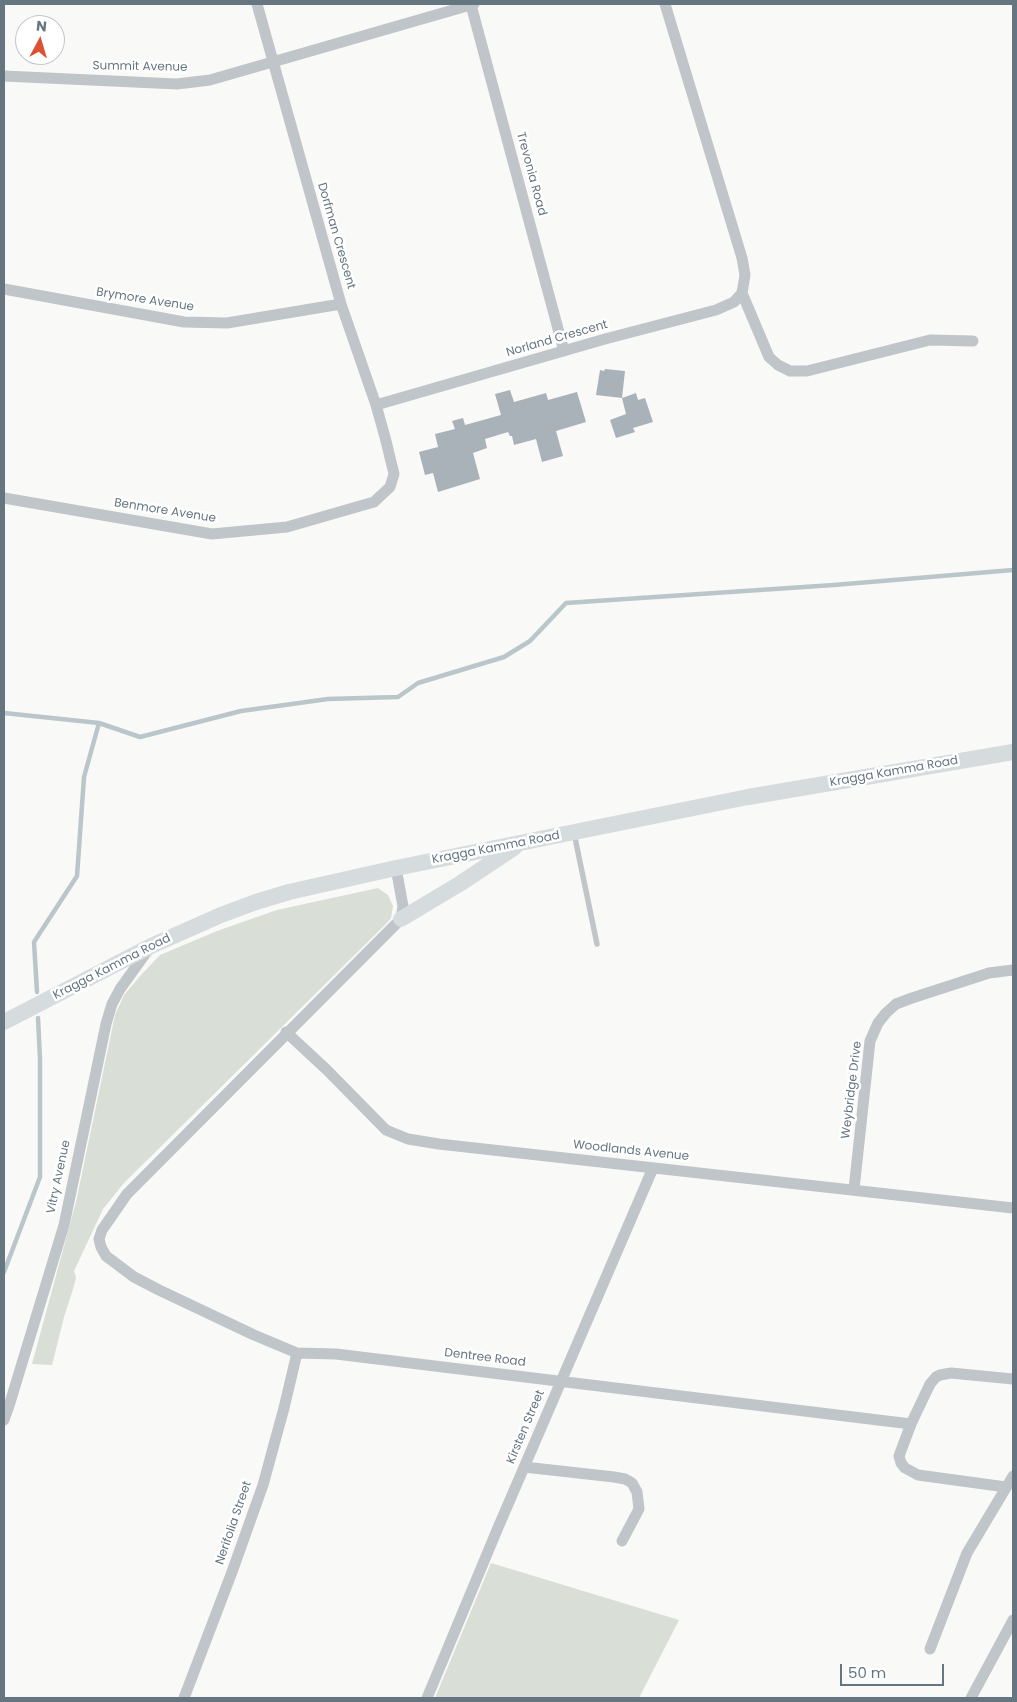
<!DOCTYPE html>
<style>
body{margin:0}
#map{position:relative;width:1017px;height:1702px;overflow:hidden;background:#f9f9f7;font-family:Poppins,sans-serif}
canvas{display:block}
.frame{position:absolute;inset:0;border:5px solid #657681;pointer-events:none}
.north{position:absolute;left:15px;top:15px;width:50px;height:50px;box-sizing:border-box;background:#fff;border:1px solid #c1c8cd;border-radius:50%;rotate:6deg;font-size:14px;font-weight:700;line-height:20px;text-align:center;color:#657681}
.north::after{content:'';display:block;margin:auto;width:18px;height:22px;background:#de5032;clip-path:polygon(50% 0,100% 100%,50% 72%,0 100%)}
.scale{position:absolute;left:840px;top:1664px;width:104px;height:22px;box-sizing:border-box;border:2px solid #657681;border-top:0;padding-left:6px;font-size:15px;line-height:18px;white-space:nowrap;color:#657681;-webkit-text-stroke:4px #fff;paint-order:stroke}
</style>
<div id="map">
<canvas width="1017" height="1702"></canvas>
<div class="frame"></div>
<div class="north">N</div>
<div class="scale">50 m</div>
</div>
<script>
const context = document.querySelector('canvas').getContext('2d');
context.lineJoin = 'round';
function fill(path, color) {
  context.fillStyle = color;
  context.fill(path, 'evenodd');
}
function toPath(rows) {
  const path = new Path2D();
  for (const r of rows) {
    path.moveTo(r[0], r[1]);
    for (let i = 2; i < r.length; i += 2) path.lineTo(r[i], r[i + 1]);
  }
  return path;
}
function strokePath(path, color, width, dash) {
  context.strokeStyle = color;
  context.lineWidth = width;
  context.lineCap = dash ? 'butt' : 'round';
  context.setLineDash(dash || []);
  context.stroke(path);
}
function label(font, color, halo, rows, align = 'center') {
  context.font = font + ' Poppins,sans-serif';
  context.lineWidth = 5;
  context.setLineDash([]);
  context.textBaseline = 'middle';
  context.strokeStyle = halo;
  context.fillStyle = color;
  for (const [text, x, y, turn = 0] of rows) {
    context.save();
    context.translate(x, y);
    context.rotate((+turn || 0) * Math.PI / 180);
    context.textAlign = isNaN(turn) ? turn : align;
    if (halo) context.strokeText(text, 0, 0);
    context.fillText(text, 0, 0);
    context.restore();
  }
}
fill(toPath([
 [378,888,388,895,393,906,391,918,386,924,124,1183,103,1209,74,1271,76,1278,73,1289,64,1317,52,1365,32,1364,76,1202,115,1015,124,995,141,975,160,955,217,931,277,910],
 [491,1563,679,1620,639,1698,435,1698]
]), '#d9ded6');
strokePath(toPath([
 [4,713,99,723,140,737,241,711,328,699,398,697,418,683,504,657,530,641,566,603,834,585,1013,570],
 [37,992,34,942,77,876,84,777,99,723],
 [4,1272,40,1177,40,1059,38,1018]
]), '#bac6ca', 4.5);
fill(toPath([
 [605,369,625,371,622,398,636,393,638,400,645,398,653,422,633,428,635,432,616,438,610,420,626,414,622,398,596,395,600,370,604,371],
 [510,390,514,402,546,393,548,400,577,392,586,422,556,431,563,456,542,462,536,439,514,445,512,436,510,436,508,432,485,439,487,448,473,453,480,479,438,492,433,473,425,475,419,452,438,447,435,434,455,429,452,421,463,418,465,425,501,415,495,394]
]), '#a9b2b8');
strokePath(toPath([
 [574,833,597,944]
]), '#c0c5c9', 5.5);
strokePath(toPath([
 [471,5,564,351],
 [4,76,177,84,210,80,474,4],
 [4,289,184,322,227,323,341,304],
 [742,293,769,357,778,365,790,371,807,371,930,340,973,341],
 [376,405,605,339,716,310,734,302,742,293,745,275,742,258,665,4],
 [4,498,212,534,287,527,374,502,390,487,394,474,385,437,376,405,341,304,257,4],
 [396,868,403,906,401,919,127,1194,102,1230,99,1239,101,1247,106,1256,134,1277,159,1290,254,1335,297,1353,336,1354,911,1424],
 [286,1032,327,1070,386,1130,408,1139,439,1144,1013,1208],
 [854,1189,870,1041,878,1023,886,1013,896,1004,912,998,989,973,1013,970],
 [4,1420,9,1406,64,1225,106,1024,112,1004,120,989,148,950],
 [524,1467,614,1477,625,1479,632,1483,637,1492,639,1509,622,1541],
 [1006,1487,918,1475,905,1468,901,1463,899,1456,911,1424,930,1384,936,1377,940,1375,951,1373,1013,1379],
 [930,1649,967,1553,1013,1476],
 [184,1698,232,1572,263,1485,284,1408,297,1353],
 [427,1698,497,1530,653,1168],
 [971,1698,1013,1620]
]), '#c0c5c9', 11);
strokePath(toPath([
 [401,919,461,883,515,847],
 [4,1022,151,946,221,915,256,902,289,892,396,868,748,797,1013,752]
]), '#d6dbde', 16);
label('12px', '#657681', '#fff', [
 ["Summit Avenue",140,67,1],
 ["Trevonia Road",531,174,75],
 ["Dorfman Crescent",336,236,74],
 ["Brymore Avenue",145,300,9],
 ["Norland Crescent",557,339,-16],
 ["Benmore Avenue",165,511,9],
 ["Kragga Kamma Road",894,772,-10],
 ["Kragga Kamma Road",496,848,-11],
 ["Kragga Kamma Road",112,967,-27],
 ["Weybridge Drive",852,1090,-83],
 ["Woodlands Avenue",631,1151,6],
 ["Vitry Avenue",59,1177,-78],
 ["Dentree Road",485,1358,7],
 ["Kirsten Street",526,1427,-67],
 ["Nerifolia Street",234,1523,-71]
]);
</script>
